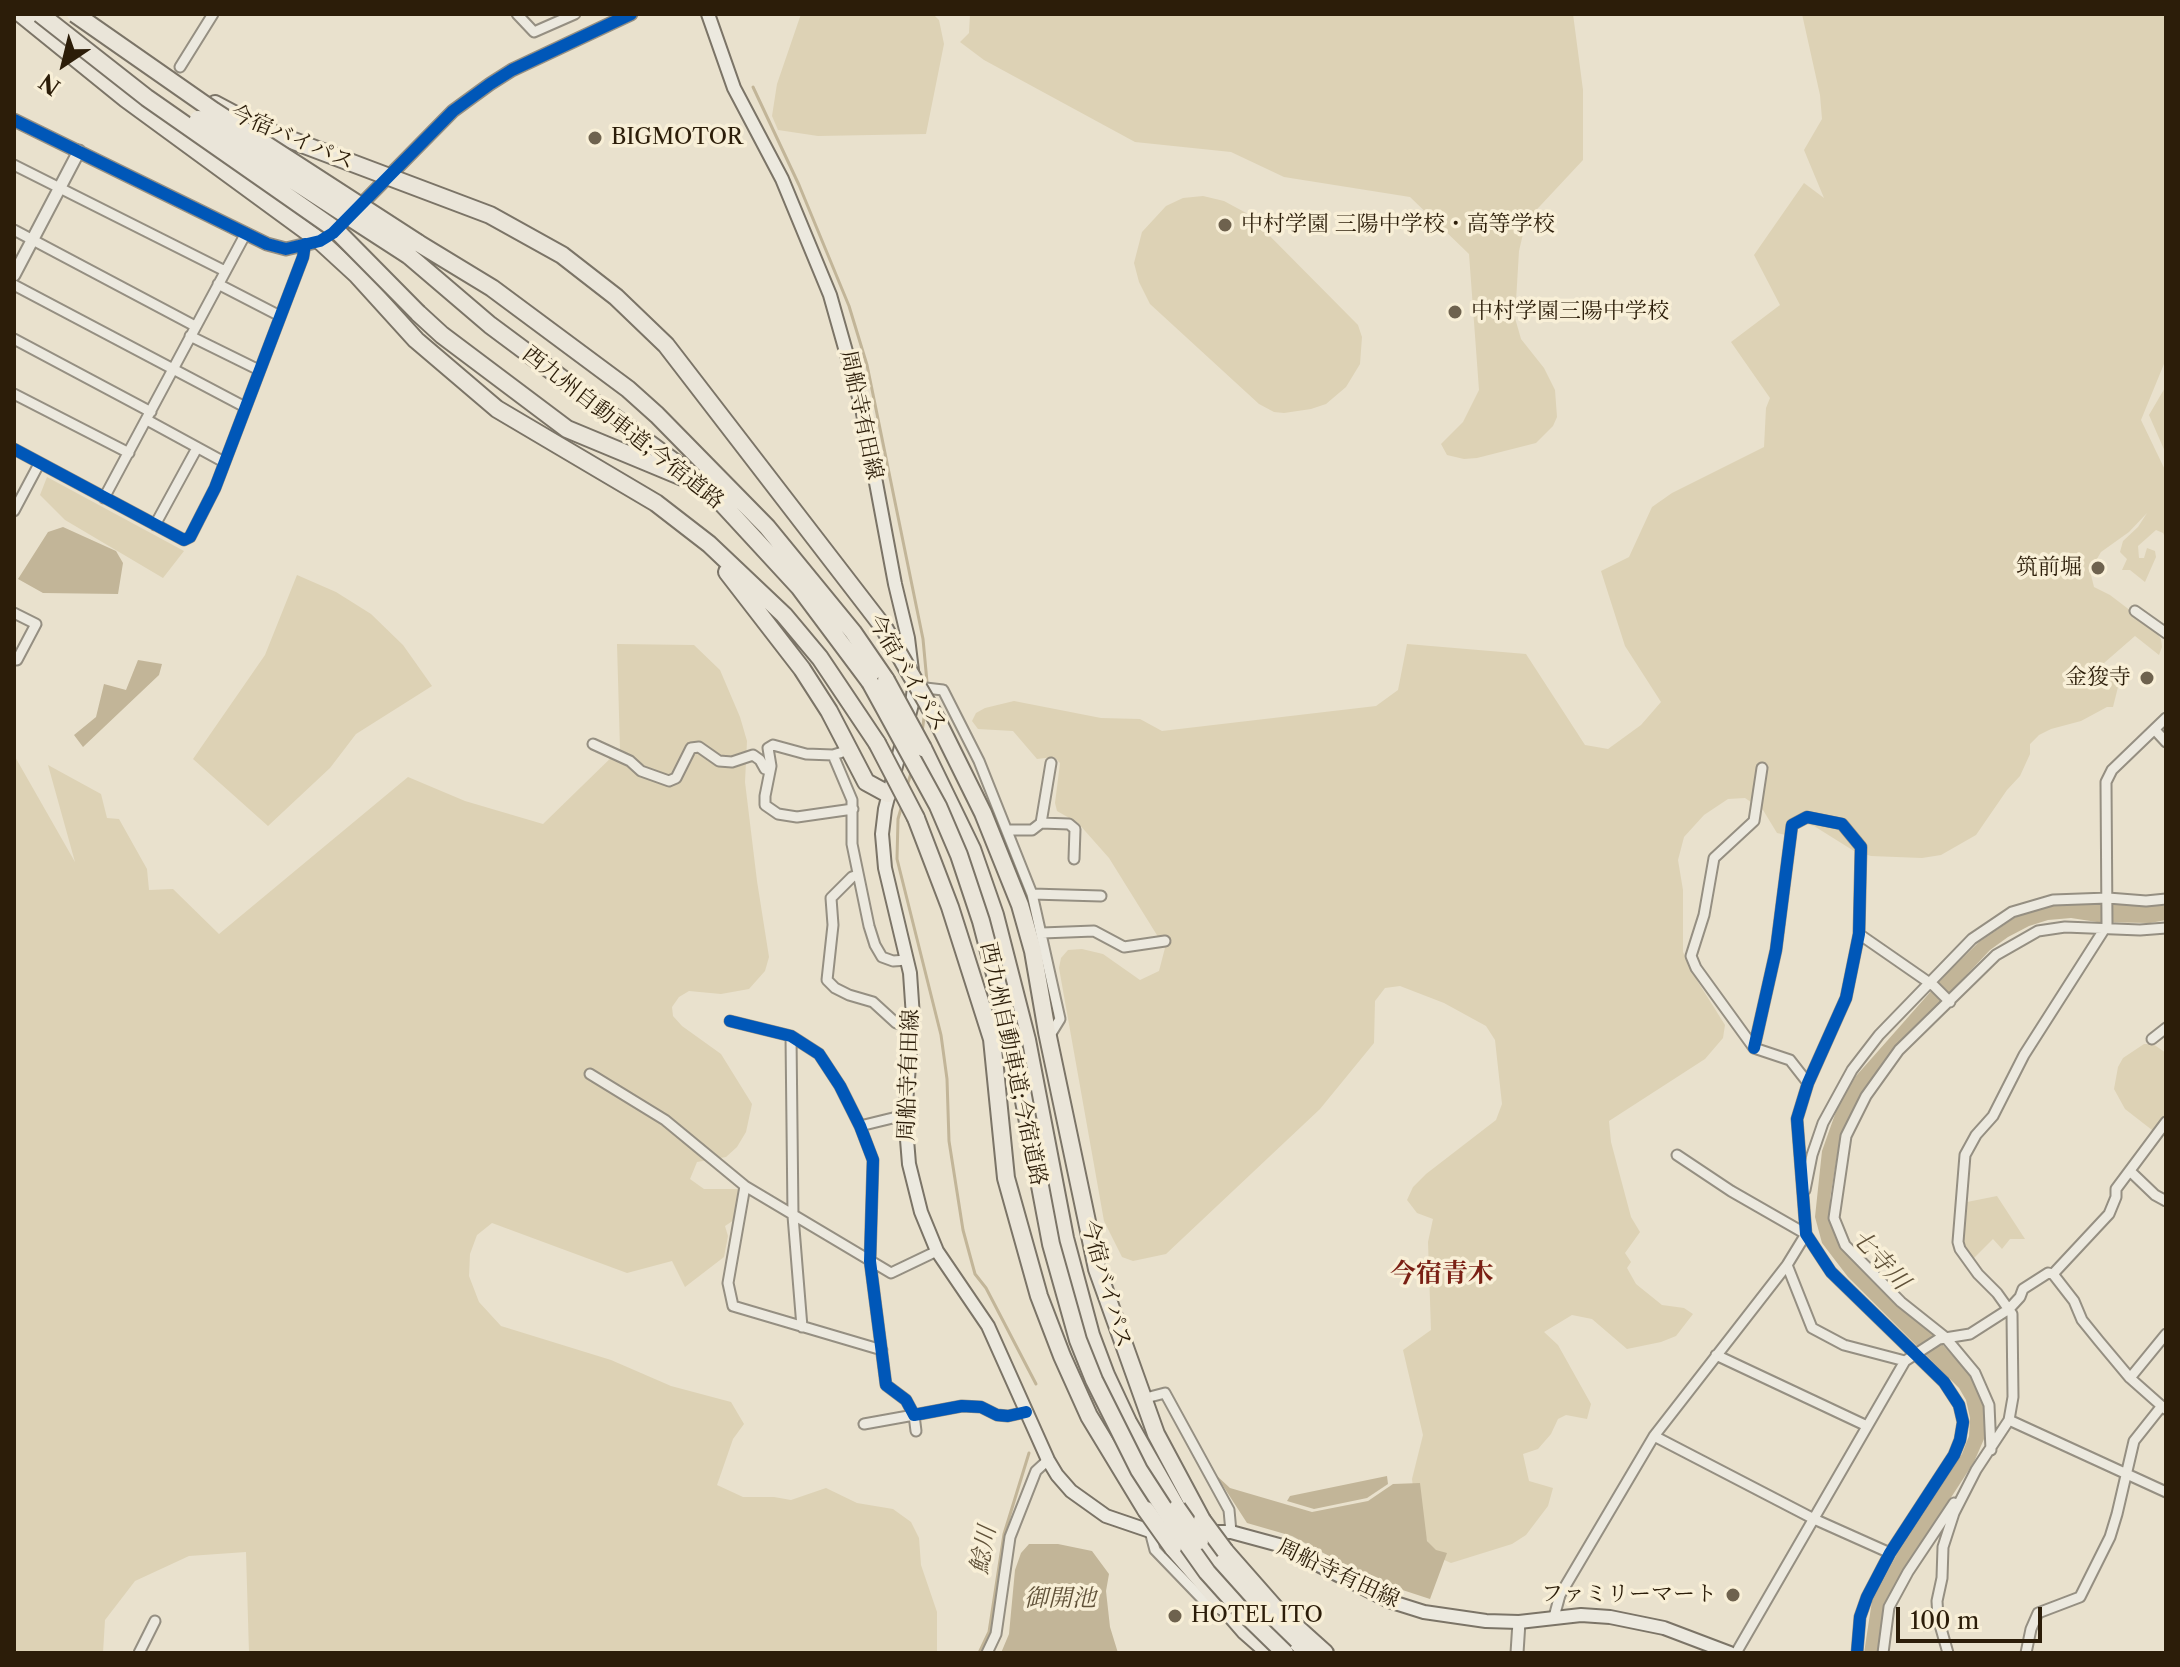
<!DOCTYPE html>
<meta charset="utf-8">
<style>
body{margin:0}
#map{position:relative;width:2180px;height:1667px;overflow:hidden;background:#e9e1cd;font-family:"Libre Caslon Text",serif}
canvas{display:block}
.frame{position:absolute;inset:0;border:16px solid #2c1d09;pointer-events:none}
.north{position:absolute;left:24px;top:24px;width:80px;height:80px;-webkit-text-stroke:6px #f8efd7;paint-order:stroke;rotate:215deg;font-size:22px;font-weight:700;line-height:32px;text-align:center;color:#2c1d09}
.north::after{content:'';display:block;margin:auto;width:28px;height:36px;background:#2c1d09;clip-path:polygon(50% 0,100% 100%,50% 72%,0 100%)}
.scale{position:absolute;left:1896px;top:1607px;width:146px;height:36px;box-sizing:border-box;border:4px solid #2c1d09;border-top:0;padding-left:10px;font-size:24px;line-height:28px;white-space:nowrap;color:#2c1d09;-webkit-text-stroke:6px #f8efd7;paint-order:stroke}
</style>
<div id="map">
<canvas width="2180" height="1667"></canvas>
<div class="frame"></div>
<div class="north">N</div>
<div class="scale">100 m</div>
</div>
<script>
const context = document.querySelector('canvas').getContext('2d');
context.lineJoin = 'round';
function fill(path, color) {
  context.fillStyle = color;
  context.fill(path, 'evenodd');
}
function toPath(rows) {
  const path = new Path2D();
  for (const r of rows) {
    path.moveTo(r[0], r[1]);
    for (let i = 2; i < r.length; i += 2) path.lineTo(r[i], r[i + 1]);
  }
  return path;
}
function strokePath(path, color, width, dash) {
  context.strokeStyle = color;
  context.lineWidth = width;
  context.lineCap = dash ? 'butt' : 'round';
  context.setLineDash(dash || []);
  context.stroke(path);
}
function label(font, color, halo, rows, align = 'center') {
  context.font = font + ' "Libre Caslon Text","Noto Serif JP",serif';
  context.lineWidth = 7;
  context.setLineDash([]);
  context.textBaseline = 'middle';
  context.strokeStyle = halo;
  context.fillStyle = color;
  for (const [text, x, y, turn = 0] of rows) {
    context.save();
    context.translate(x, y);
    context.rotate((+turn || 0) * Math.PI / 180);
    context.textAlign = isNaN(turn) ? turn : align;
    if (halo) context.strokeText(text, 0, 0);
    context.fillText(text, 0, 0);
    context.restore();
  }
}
fill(toPath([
 [801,14,933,14,939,20,944,44,926,134,818,136,778,130,772,116,777,84],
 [970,14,1573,14,1583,90,1583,160,1526,221,1519,251,1515,318,1521,339,1544,368,1555,390,1557,417,1553,426,1536,443,1477,458,1464,459,1447,455,1441,444,1463,422,1479,390,1469,254,1410,197,1284,177,1231,152,1135,142,984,60,960,42,969,33],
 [1802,14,2166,14,2166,359,2141,420,2166,472,2166,540,2163,533,2156,530,2138,546,2139,558,2144,558,2147,548,2155,551,2156,557,2145,582,2130,570,2122,570,2127,559,2120,552,2123,541,2138,527,2147,513,2129,532,2101,552,2090,571,2094,587,2110,595,2152,627,2161,639,2162,647,2159,655,2135,636,2104,663,2119,683,2113,707,2107,707,2081,721,2051,729,2039,735,2030,744,2030,754,2020,776,2007,790,1976,835,1941,855,1922,858,1871,856,1854,851,1814,826,1805,824,1795,827,1786,835,1777,833,1763,810,1745,798,1728,799,1704,815,1684,837,1678,860,1683,890,1683,952,1698,982,1725,1025,1723,1038,1705,1059,1609,1121,1611,1142,1631,1217,1640,1232,1625,1253,1631,1262,1627,1268,1636,1284,1662,1305,1684,1308,1693,1314,1676,1336,1661,1342,1627,1349,1592,1319,1572,1315,1544,1332,1558,1345,1591,1404,1587,1419,1566,1415,1558,1419,1551,1434,1538,1449,1523,1454,1529,1481,1553,1488,1548,1506,1526,1535,1512,1544,1451,1563,1433,1555,1416,1513,1412,1479,1423,1435,1403,1350,1431,1330,1428,1242,1433,1219,1417,1213,1407,1200,1413,1187,1426,1174,1496,1120,1502,1104,1495,1040,1486,1026,1444,1003,1400,986,1385,988,1375,1001,1374,1043,1320,1109,1166,1254,1133,1261,1122,1257,1104,1221,1059,968,1061,958,1068,950,1082,949,1103,954,1140,980,1159,971,1165,948,1109,858,1078,823,1057,811,1055,803,1060,763,1054,757,1037,759,1013,731,978,729,972,721,976,713,985,708,1014,701,1101,718,1140,719,1162,731,1376,706,1398,690,1407,644,1526,654,1585,745,1608,749,1641,725,1661,702,1625,646,1601,571,1629,557,1652,507,1672,493,1764,447,1766,408,1770,398,1731,342,1780,305,1754,255,1804,183,1824,198,1804,150,1822,119,1820,95],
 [1203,196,1224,201,1248,214,1358,325,1362,337,1360,364,1346,387,1326,404,1311,409,1284,413,1274,412,1259,404,1150,304,1139,282,1134,263,1142,232,1166,206,1183,198],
 [2166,386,2166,454,2149,415],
 [47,477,184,551,163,578,65,520,40,495],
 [297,575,336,592,371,614,403,645,432,686,356,734,330,768,268,826,193,759,265,655],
 [617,644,694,645,720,670,740,717,747,741,745,782,757,881,769,957,765,971,749,989,721,994,689,991,679,997,672,1007,673,1016,682,1026,721,1054,752,1104,746,1132,737,1147,726,1157,697,1162,690,1179,704,1189,738,1189,734,1220,725,1226,728,1236,724,1257,685,1287,672,1261,627,1273,492,1223,477,1235,470,1254,469,1276,479,1302,501,1326,611,1360,671,1386,731,1402,744,1424,733,1439,717,1485,743,1497,774,1497,791,1500,826,1488,857,1503,893,1509,911,1522,919,1538,921,1565,937,1612,937,1653,249,1653,246,1552,189,1556,135,1581,105,1620,103,1653,14,1653,14,755,75,862,48,765,101,794,107,818,119,819,147,869,149,890,173,889,219,934,408,777,465,801,543,824,620,749],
 [2144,1044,2153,1044,2166,1053,2166,1132,2152,1130,2125,1109,2114,1089,2118,1067,2123,1058],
 [1997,1196,2025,1239,2010,1239,2002,1249,1993,1239,1973,1259,1963,1250,1961,1241,1967,1202]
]), '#ddd2b5');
fill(toPath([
 [63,527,116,551,123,563,118,594,43,593,18,579,48,532],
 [138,660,162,664,159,675,83,747,74,735,96,717,104,684,126,690],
 [2099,903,2166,906,2166,920,2150,923,2097,922,2071,918,2048,920,2029,926,2008,937,1990,950,1885,1062,1864,1090,1839,1144,1830,1199,1835,1232,1848,1252,1901,1307,1931,1332,1971,1376,1984,1405,1985,1420,1984,1439,1974,1462,1908,1564,1885,1605,1878,1653,1864,1653,1872,1601,1897,1554,1962,1454,1969,1436,1970,1418,1966,1400,1959,1388,1848,1277,1822,1243,1815,1217,1822,1151,1839,1103,1856,1076,1948,972,1979,942,2020,914,2052,904],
 [1216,1475,1230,1488,1312,1512,1368,1501,1393,1484,1420,1483,1427,1541,1436,1550,1447,1553,1430,1599,1375,1581,1292,1536,1247,1523],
 [1387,1476,1388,1484,1367,1498,1314,1509,1287,1501,1290,1496],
 [1029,1544,1058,1544,1092,1551,1109,1574,1106,1591,1110,1627,1118,1653,1001,1653,1009,1634,1015,1570,1021,1553]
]), '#c2b598');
strokePath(toPath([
 [753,87,799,185,849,306,867,365,923,639,927,682],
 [922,732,925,711],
 [907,786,912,770],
 [902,805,898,819,897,859,941,1035,947,1079,949,1141,963,1230,975,1274,986,1288,1036,1384],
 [979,1653,989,1632,1004,1534,1029,1453]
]), '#c2b598', 3);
const minor = toPath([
 [517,14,534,32,575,14],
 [180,67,213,14],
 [14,165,225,271],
 [14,230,195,326],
 [218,284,280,316],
 [14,285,245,407],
 [190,336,259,370],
 [14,339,151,412],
 [14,394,129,453],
 [147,420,224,462],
 [14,449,184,540,190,537,215,488,303,257,305,244],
 [104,498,246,233],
 [14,511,39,464],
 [155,525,197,448],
 [2135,611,2166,633],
 [14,613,36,624,17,660,14,660],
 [917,687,943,690,979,761,1032,894,1060,1019,1052,1032,1047,1032],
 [2155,730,2166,742],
 [593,744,630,761,641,771,669,781,676,778,691,748,699,747,719,761,732,762,753,755,760,760,765,769,770,770],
 [849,750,833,755,852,800,852,844,869,926,875,945,882,957,893,961,907,960],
 [833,755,806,754,773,745,768,748,771,766,765,796,765,805,778,814,797,817,853,809],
 [1762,768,1754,821,1714,858,1704,915,1691,956,1696,968,1754,1048,1790,1060,1808,1083],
 [1041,823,1069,824,1075,829,1074,859],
 [1007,830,1032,830,1041,823,1051,763],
 [858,875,852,877,831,898,833,925,827,980,835,988,849,995,873,1002,896,1023,912,1025],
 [1032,894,1101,896],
 [1042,933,1094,931,1124,947,1165,941],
 [1859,934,1934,986,1950,1002],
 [730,1021,791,1036,819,1054,840,1086,860,1126,873,1160,870,1261,886,1385,906,1400,914,1415,962,1406,981,1407,997,1415,1008,1416,1026,1412],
 [791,1036,793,1216,802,1327],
 [2152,1039,2166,1028],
 [1754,1048,1776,950,1792,825,1807,817,1842,824,1861,847,1859,934,1846,998,1808,1083,1797,1119,1806,1234,1831,1272,1944,1382,1959,1405,1963,1422,1960,1440,1954,1455,1890,1553,1867,1597,1860,1617,1857,1653],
 [590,1074,665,1120,745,1186,891,1273,937,1251],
 [860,1126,905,1115],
 [1677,1155,1731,1191,1806,1234],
 [2131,1172,2155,1195,2166,1201],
 [745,1186,728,1283,733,1306,882,1350],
 [1805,1190,1812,1155,1823,1123,1852,1070,1879,1035,1972,939,2012,912,2053,900,2108,898,2146,901,2166,899],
 [1787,1265,1812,1328,1844,1345,1905,1361],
 [2053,1274,2074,1301,2082,1320,2099,1341,2130,1378,2165,1409],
 [1716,1355,1867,1426],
 [2130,1378,2166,1334],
 [1142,1399,1165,1393,1229,1510,1231,1532],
 [2009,1420,2166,1492],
 [864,1424,914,1415,916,1431],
 [1654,1436,1814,1519,1890,1553],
 [1991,1450,1989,1405,1975,1373,1945,1337,1901,1302,1845,1245,1834,1218,1846,1136,1866,1096,1899,1050,1996,955,2038,931,2065,927,2140,930,2166,928],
 [1150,1531,1155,1550,1207,1604,1222,1610],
 [1554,1617,1560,1595,1654,1436,1787,1265,1806,1234],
 [139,1653,155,1621],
 [987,1653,996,1634,1010,1537,1036,1471,1048,1460],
 [1736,1653,1905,1361,1939,1339,1970,1334,2009,1309,2020,1297,2023,1289,2048,1273,2053,1274,2109,1214,2116,1197,2116,1189,2166,1122],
 [1883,1653,1889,1607,1908,1572,1954,1503],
 [1948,1653,1938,1618,1937,1601,1942,1578,1943,1547,1954,1513,1976,1470,2009,1420,2013,1397,2012,1314,1997,1293,1978,1274,1960,1249,1958,1242,1965,1155,1976,1135,1993,1116,2024,1055,2107,925,2106,782,2112,770,2166,718],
 [2026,1653,2031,1629,2038,1613,2080,1597,2110,1537,2117,1514,2134,1441,2161,1407]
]);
const tertiary = toPath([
 [14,120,267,244,286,249,320,241,333,233,453,111,490,84,512,70,631,14],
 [14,275,79,151],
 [1517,1653,1519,1622]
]);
const secondary = toPath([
 [708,14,734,88,782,179,830,295,862,408,895,584,908,638,914,687,912,704,885,809,882,834,885,868,910,973,913,1017,905,1115,909,1164,921,1212,937,1251,988,1326,1048,1460,1057,1475,1071,1491,1106,1516,1150,1531,1164,1531],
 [1207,1532,1231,1532,1279,1545,1389,1601,1424,1612,1486,1621,1519,1622,1581,1615,1610,1617,1664,1628,1730,1653]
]);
const trunk = toPath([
 [21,14,126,99,320,241,357,275,416,340,497,409,656,503,709,544,784,615,820,658,877,743],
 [215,104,262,129,490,215,562,255,616,297,666,345,884,628],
 [727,572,802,669,829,711,866,782,888,794],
 [937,720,983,813,1020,905,1033,951,1047,1032,1097,1269,1156,1434,1202,1520],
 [916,818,950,907,992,1039,1006,1178,1039,1296,1062,1356,1089,1416,1146,1510],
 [1173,1548,1245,1631,1270,1653],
 [1225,1551,1276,1609,1325,1653]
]);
const motorway = toPath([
 [418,243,492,288,628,389,657,415,767,527,853,632,886,680],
 [408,255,490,325,689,473,717,498,799,587,870,682],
 [418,313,442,335,567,429,685,478],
 [923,748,972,849,995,915,1027,1040,1065,1238,1091,1335,1106,1375,1128,1422,1177,1508],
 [1200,1541,1242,1591,1308,1653]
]);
strokePath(minor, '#958f82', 13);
strokePath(tertiary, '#958f82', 15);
strokePath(secondary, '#7b7467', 16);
strokePath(trunk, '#7b7467', 20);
strokePath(motorway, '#7b7467', 20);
strokePath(minor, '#ece9df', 9);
strokePath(tertiary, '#ece9df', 11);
strokePath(secondary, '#ece9df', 12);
strokePath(trunk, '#eae5d9', 16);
strokePath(motorway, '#eae5d9', 16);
const trunkBridge = toPath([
 [884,628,937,720],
 [877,743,916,818],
 [1146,1510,1173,1548],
 [1202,1520,1225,1551]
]);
const motorwayBridge = toPath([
 [40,14,147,98,336,230,418,313],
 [75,14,214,111,418,243],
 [198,119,408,255],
 [886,680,923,748],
 [870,682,938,806,959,855,981,921,1013,1043,1051,1244,1078,1340,1094,1380,1139,1470,1185,1541,1207,1572,1242,1611,1285,1653],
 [1177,1508,1200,1541]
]);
strokePath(trunkBridge, '#7b7467', 20, []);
strokePath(motorwayBridge, '#7b7467', 20, []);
strokePath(trunkBridge, '#eae5d9', 16);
strokePath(motorwayBridge, '#eae5d9', 16);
strokePath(toPath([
 [14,120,267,244,286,249,320,241,333,233,453,111,490,84,512,70,631,14],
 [14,449,184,540,190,537,215,488,303,257,305,244],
 [730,1021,791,1036,819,1054,840,1086,860,1126,873,1160,870,1261,886,1385,906,1400,914,1415,962,1406,981,1407,997,1415,1008,1416,1026,1412],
 [1754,1048,1776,950,1792,825,1807,817,1842,824,1861,847,1859,934,1846,998,1808,1083,1797,1119,1806,1234,1831,1272,1944,1382,1959,1405,1963,1422,1960,1440,1954,1455,1890,1553,1867,1597,1860,1617,1857,1653]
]), '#0057b8', 12);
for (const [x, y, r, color] of [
 [595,138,8,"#6e624e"],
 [1225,225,8,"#6e624e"],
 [1455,312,8,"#6e624e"],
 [2098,568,8,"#6e624e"],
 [2147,678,8,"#6e624e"],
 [1733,1595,8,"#6e624e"],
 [1175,1616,8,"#6e624e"]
]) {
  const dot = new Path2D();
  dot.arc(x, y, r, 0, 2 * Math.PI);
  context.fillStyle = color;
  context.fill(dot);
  strokePath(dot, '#f8efd7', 3);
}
label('22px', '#2c1d09', '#f8efd7', [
 ["今宿バイパス",292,138,23],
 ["周船寺有田線",861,415,78],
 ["西九州自動車道;今宿道路",623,428,38],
 ["今宿バイパス",907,673,59],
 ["西九州自動車道;今宿道路",1013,1064,78],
 ["周船寺有田線",909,1075,-88],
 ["今宿バイパス",1106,1284,74],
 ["周船寺有田線",1338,1574,25]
]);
label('22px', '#2c1d09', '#f8efd7', [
 ["BIGMOTOR",611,138],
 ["中村学園 三陽中学校・高等学校",1241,225],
 ["中村学園三陽中学校",1471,312],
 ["筑前堀",2082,568,"right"],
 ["金狻寺",2131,678,"right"],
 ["ファミリーマート",1717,1595,"right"],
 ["HOTEL ITO",1191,1616]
], 'left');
label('italic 24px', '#615239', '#f8efd7', [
 ["七寺川",1880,1260,47],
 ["鯰川",984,1550,-79],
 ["御開池",1060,1599]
]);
label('bold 26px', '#7a1f14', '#f8efd7', [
 ["今宿青木",1442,1274]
]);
</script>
